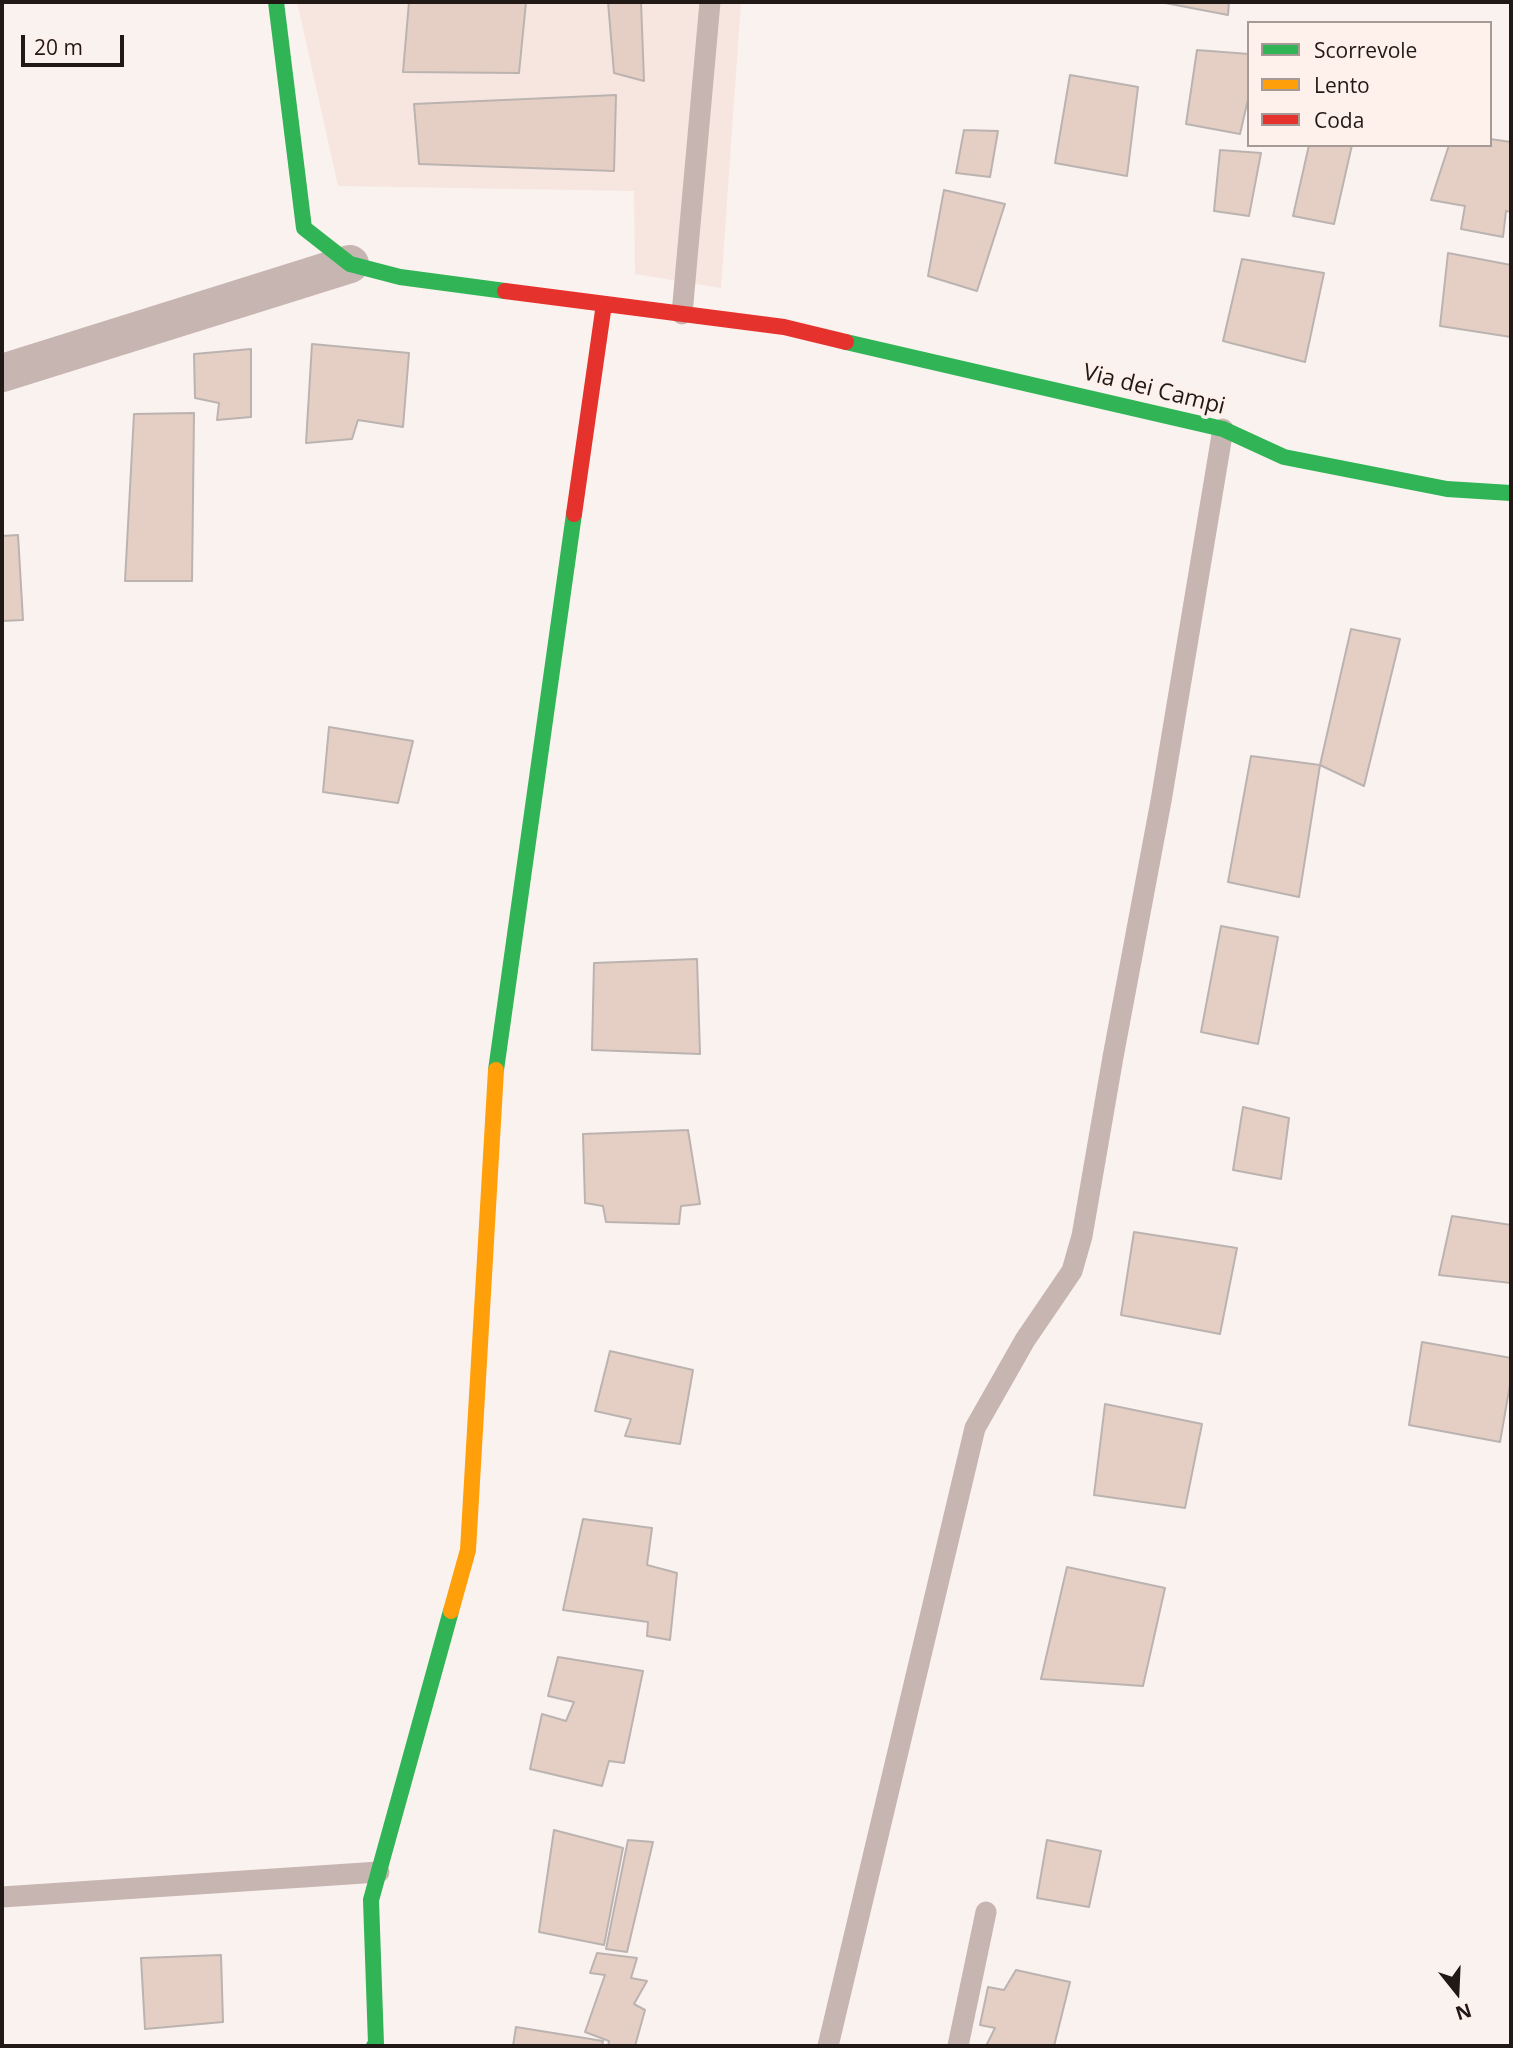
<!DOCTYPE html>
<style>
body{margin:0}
#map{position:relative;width:1513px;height:2048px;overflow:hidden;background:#faf2ef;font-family:"Open Sans",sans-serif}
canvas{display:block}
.frame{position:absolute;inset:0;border:4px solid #211916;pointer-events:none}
.legend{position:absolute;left:1247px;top:21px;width:245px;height:126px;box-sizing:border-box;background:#fef0eb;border:2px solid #a69a96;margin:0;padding:9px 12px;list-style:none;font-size:21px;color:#211916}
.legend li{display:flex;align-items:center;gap:14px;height:35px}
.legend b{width:35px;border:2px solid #a69a96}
.north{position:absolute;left:1422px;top:1957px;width:70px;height:70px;-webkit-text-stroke:5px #fef0eb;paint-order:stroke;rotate:162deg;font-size:19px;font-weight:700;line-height:28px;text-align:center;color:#211916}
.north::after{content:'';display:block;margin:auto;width:24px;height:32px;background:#211916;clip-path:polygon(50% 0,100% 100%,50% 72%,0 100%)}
.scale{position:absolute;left:21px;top:35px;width:103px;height:32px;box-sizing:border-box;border:4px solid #211916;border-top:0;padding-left:9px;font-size:21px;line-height:24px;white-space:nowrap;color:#211916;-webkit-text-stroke:5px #fef0eb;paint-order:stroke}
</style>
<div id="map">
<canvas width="1513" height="2048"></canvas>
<div class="frame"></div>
<ul class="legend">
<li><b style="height:9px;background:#30b455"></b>Scorrevole</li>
<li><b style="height:9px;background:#ff9f0a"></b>Lento</li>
<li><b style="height:9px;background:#e5322d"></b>Coda</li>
</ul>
<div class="north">N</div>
<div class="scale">20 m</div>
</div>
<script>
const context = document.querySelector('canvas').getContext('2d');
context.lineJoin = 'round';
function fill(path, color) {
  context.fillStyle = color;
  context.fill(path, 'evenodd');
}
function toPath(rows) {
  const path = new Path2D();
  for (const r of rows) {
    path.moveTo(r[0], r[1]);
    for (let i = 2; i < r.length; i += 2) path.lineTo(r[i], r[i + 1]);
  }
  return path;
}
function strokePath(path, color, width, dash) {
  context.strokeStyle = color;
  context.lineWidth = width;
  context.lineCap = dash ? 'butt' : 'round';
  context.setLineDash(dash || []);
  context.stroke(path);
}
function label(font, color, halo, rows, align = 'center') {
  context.font = font + ' "Open Sans",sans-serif';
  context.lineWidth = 7;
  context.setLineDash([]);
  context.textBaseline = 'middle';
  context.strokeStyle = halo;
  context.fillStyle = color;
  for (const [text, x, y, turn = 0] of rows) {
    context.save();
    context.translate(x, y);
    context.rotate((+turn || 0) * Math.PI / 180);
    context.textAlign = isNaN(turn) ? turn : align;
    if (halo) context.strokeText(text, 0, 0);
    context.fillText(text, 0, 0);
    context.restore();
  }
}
fill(toPath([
 [297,2,741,2,721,288,635,274,634,191,338,186]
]), '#f7e6df');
const building = toPath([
 [409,2,526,2,519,73,403,72,409,2],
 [608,2,641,2,644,81,614,73,608,2],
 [1160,2,1229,2,1228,15,1160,2],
 [1197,50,1249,54,1249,95,1240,134,1186,124,1197,50],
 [1070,75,1138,87,1127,176,1055,163,1070,75],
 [616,95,614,171,419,164,414,104,616,95],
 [964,130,998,131,990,177,956,173,964,130],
 [1490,139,1511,142,1511,212,1506,211,1503,237,1461,229,1465,206,1431,200,1449,145,1490,145,1490,139],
 [1309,145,1352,145,1334,224,1293,216,1309,145],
 [1220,150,1261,153,1249,216,1214,211,1220,150],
 [944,190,1005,204,977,291,928,276,944,190],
 [1448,253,1511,265,1511,337,1440,326,1448,253],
 [1242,259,1324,273,1305,362,1223,341,1242,259],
 [312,344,409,353,403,427,358,420,352,439,306,443,312,344],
 [251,349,251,417,217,420,219,403,195,398,194,354,251,349],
 [194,413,192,581,125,581,134,414,194,413],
 [18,535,23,620,2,621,2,536,18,535],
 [1351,629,1400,639,1364,786,1320,765,1351,629],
 [329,727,413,741,398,803,323,792,329,727],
 [1251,756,1320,765,1299,897,1228,882,1251,756],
 [1221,926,1278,937,1258,1044,1201,1032,1221,926],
 [697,959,700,1054,592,1050,594,963,697,959],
 [1243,1107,1289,1118,1281,1179,1233,1170,1243,1107],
 [688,1130,700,1204,681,1206,679,1224,606,1222,603,1206,585,1203,583,1134,688,1130],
 [1452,1216,1511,1225,1511,1283,1439,1275,1452,1216],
 [1134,1232,1237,1248,1220,1334,1121,1315,1134,1232],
 [1422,1342,1511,1358,1511,1379,1500,1442,1409,1425,1422,1342],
 [610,1351,693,1370,680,1444,625,1436,631,1419,595,1411,610,1351],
 [1105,1404,1202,1424,1185,1508,1094,1495,1105,1404],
 [583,1519,652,1528,647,1565,677,1573,670,1640,647,1636,648,1622,563,1610,583,1519],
 [1067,1567,1165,1588,1143,1686,1041,1679,1067,1567],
 [558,1657,643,1671,624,1763,609,1761,602,1786,530,1769,542,1714,566,1721,574,1702,548,1696,558,1657],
 [554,1830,623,1848,604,1945,539,1932,554,1830],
 [628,1840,653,1842,627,1952,606,1949,628,1840],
 [1047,1840,1101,1851,1089,1907,1037,1898,1047,1840],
 [597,1953,637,1958,631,1978,647,1981,634,2004,645,2010,635,2046,608,2046,609,2041,585,2032,605,1975,590,1973,597,1953],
 [221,1955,223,2022,145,2029,141,1958,221,1955],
 [1016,1970,1070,1982,1054,2046,986,2046,995,2028,980,2025,988,1987,1004,1990,1016,1970],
 [516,2027,603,2041,602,2046,513,2046,516,2027]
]);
fill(building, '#e5cfc5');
strokePath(building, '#bbb3b0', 2);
strokePath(toPath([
 [682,314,710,2],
 [2,1897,379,1872],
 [828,2046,975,1428,1025,1340,1072,1271,1082,1236,1113,1057,1161,801,1223,429],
 [958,2046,986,1912]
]), '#c7b5b1', 21);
strokePath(toPath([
 [2,373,350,264]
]), '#c7b5b1', 38);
strokePath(toPath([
 [276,2,304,228,350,264,400,277,505,291],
 [846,342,1223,429,1284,457,1447,489,1511,493],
 [496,1070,574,514],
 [374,2046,376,2044,371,1900,451,1611]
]), '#30b455', 16);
strokePath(toPath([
 [451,1611,468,1550,496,1070]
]), '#ff9f0a', 16);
strokePath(toPath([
 [505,291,784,327,846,342],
 [574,514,604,304]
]), '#e5322d', 16);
label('23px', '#211916', '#fef0eb', [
 ["Via dei Campi",1154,390,14]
]);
</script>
